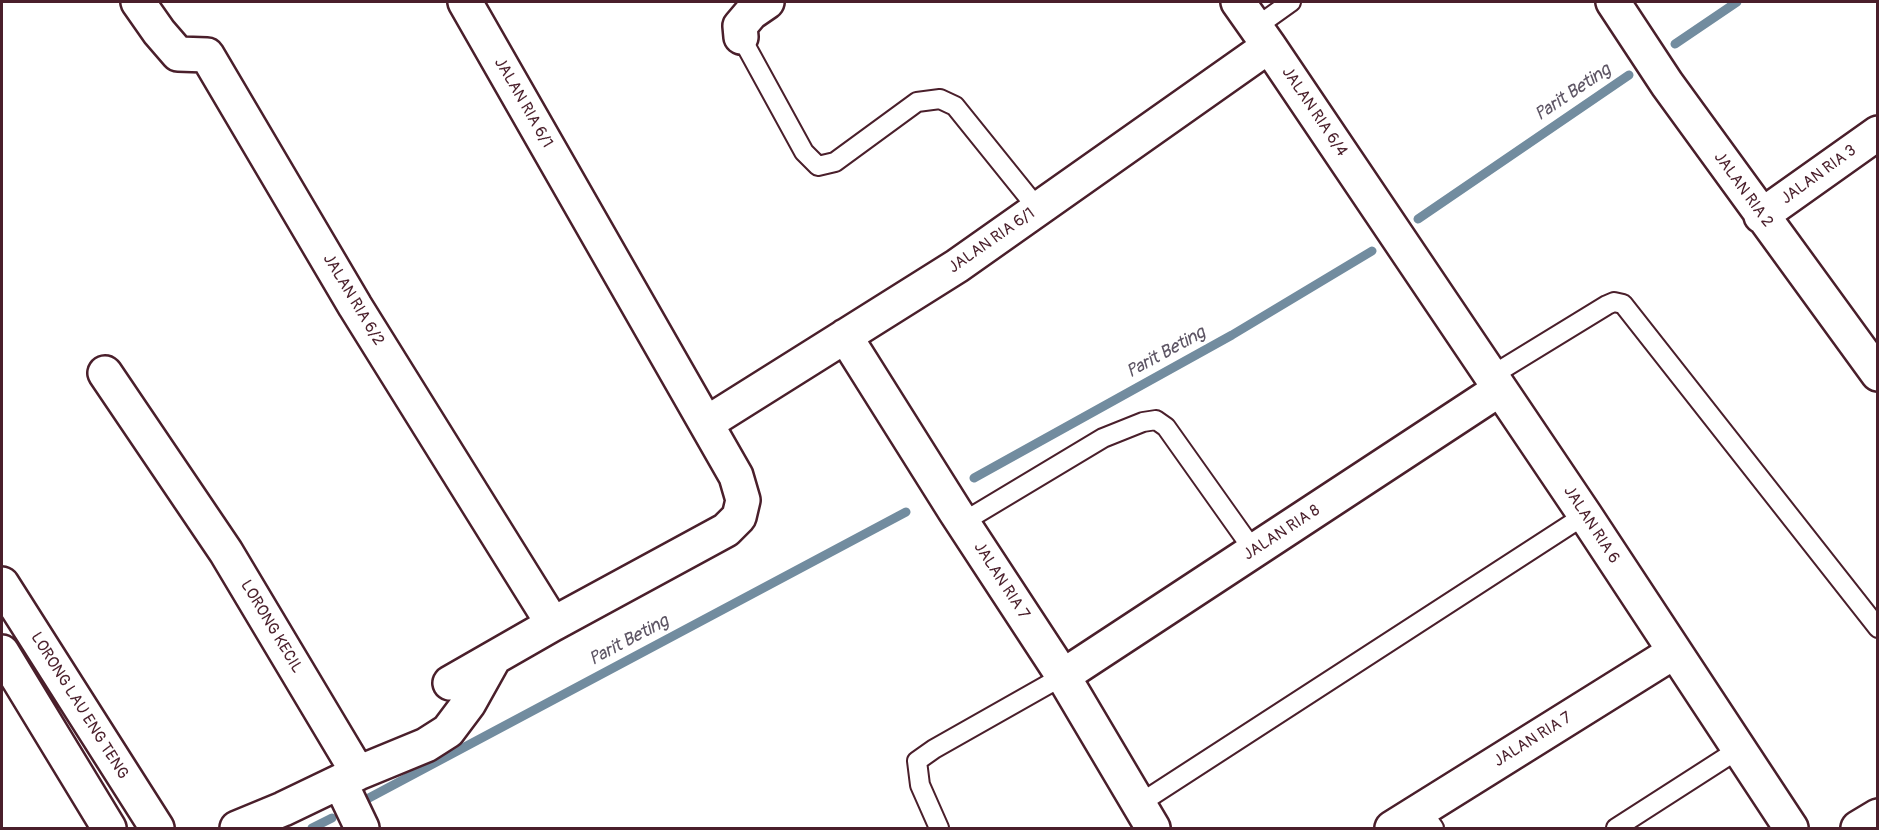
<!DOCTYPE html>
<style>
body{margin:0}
#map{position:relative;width:1879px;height:830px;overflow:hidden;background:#fff;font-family:Pangolin,sans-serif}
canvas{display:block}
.frame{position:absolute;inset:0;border:3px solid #4a1f2b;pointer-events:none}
</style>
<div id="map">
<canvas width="1879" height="830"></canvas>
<div class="frame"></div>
</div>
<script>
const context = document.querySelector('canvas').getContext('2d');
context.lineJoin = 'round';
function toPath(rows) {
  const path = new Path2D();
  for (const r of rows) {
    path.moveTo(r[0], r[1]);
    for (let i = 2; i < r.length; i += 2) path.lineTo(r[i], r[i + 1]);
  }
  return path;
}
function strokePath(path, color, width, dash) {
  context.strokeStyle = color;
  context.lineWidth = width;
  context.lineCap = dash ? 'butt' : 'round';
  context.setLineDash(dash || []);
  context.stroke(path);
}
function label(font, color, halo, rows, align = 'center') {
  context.font = font + ' Pangolin,sans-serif';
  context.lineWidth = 6;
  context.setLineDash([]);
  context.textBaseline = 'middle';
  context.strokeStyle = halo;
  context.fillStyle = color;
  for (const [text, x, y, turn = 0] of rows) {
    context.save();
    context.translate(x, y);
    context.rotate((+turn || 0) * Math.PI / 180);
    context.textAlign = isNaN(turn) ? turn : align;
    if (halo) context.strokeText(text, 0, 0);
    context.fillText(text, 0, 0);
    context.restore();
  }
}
strokePath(toPath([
 [1675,44,1737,2],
 [1418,219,1629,75],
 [974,478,1232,335,1372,251],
 [367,799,906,512],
 [312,828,332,818]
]), '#728c9f', 9);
const lane = toPath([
 [1256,27,1291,2],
 [741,37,804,152,818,166,835,162,917,102,940,99,955,106,1038,209],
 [1491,376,1607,305,1614,302,1623,304,1878,628],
 [963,522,1103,438,1143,422,1156,420,1166,427,1254,551],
 [1139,804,1585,515],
 [1421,810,1434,828],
 [939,828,920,785,917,761,934,749,1063,676],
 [1616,828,1739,749]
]);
const street = toPath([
 [138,2,159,32,178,54,207,55,355,306,553,624],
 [1238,2,1269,46,1585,515,1791,828],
 [1613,2,1667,84,1878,374],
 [741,37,740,26,751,13,767,2],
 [1761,216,1878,133],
 [845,336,955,511,1063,676,1153,828],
 [105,373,226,552,358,773,283,809,237,828],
 [707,423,957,266,1269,46],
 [2,584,157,828],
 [2,652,109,828],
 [1063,676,1500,389],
 [450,683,553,624,726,530,739,517,743,500,736,476,465,2],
 [358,773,426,745,448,731,469,703,493,660],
 [340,782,362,828],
 [1392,828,1674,652],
 [1858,828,1878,816]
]);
strokePath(lane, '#4a1f2b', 22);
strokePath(street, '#4a1f2b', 38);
strokePath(lane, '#fff', 18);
strokePath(street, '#fff', 33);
label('16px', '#4a1f2b', '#fff', [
 ["JALAN RIA 6/1",523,103,60],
 ["JALAN RIA 6/4",1314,112,56],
 ["JALAN RIA 3",1819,175,-36],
 ["JALAN RIA 2",1743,190,54],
 ["JALAN RIA 6/1",992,241,-35],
 ["JALAN RIA 6/2",353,300,59],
 ["JALAN RIA 6",1591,525,57],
 ["JALAN RIA 8",1282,533,-33],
 ["JALAN RIA 7",1001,581,57],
 ["LORONG KECIL",271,627,59],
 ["LORONG LAU ENG TENG",79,706,58],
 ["JALAN RIA 7",1533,740,-32]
]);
label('italic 18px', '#5e5665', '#fff', [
 ["Parit Beting",1573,93,-34],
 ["Parit Beting",1166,353,-29],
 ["Parit Beting",629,641,-28]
]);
</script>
